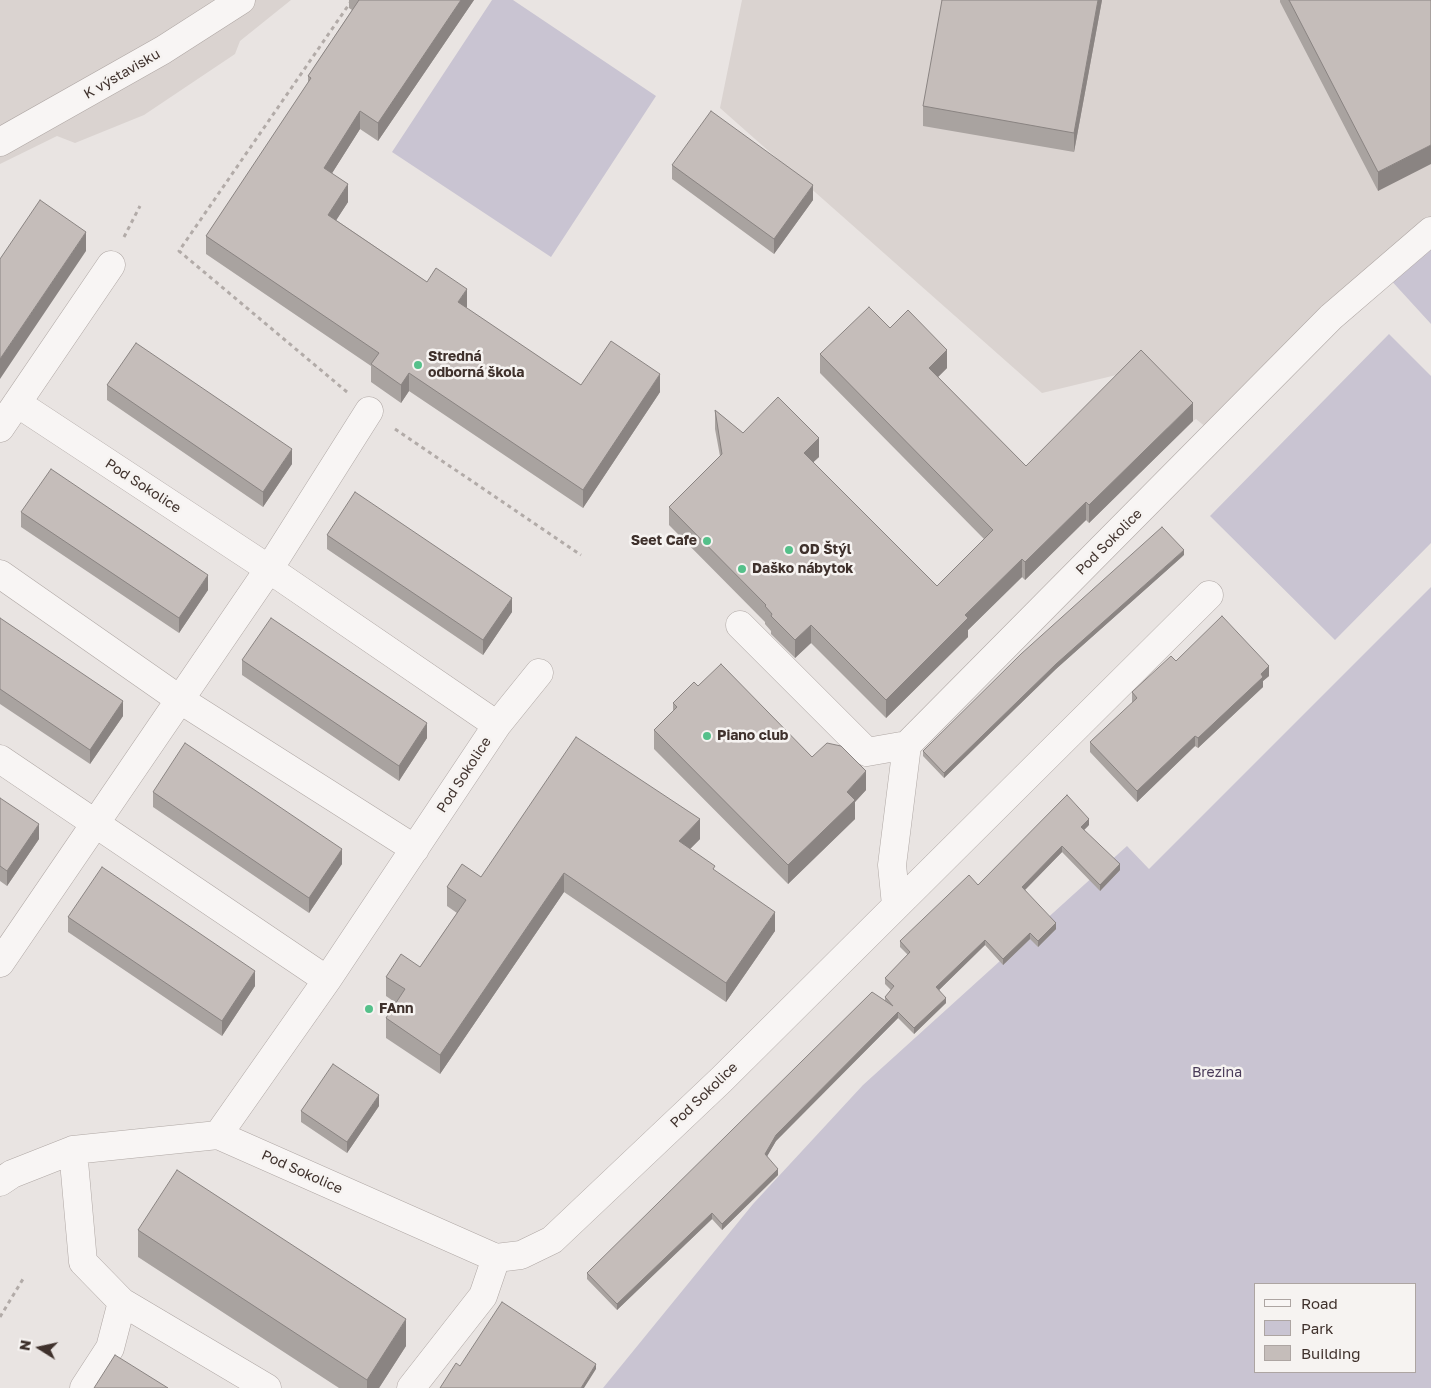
<!DOCTYPE html>
<meta charset="utf-8">
<style>
body{margin:0}
#map{position:relative;width:1431px;height:1388px;overflow:hidden;background:#e9e4e2;font-family:"Golos Text",sans-serif}
canvas{display:block}
.legend{position:absolute;left:1254px;top:1283px;width:162px;height:90px;box-sizing:border-box;background:#f6f3f1;border:1px solid #ada5a2;margin:0;padding:6px 9px;list-style:none;font-size:15px;color:#3f312c}
.legend li{display:flex;align-items:center;gap:10px;height:25px}
.legend b{width:25px;border:1px solid #ada5a2}
.north{position:absolute;left:15px;top:1323px;width:50px;height:50px;-webkit-text-stroke:4px #f6f3f1;paint-order:stroke;rotate:280deg;font-size:14px;font-weight:700;line-height:20px;text-align:center;color:#3f312c}
.north::after{content:'';display:block;margin:auto;width:18px;height:22px;background:#3f312c;clip-path:polygon(50% 0,100% 100%,50% 72%,0 100%)}
</style>
<div id="map">
<canvas width="1431" height="1388"></canvas>
<ul class="legend">
<li><b style="height:6px;background:#f8f5f4"></b>Road</li>
<li><b style="height:14px;background:#c9c4d2"></b>Park</li>
<li><b style="height:14px;background:#c5bdba"></b>Building</li>
</ul>
<div class="north">N</div>
</div>
<script>
const context = document.querySelector('canvas').getContext('2d');
context.lineJoin = 'round';
function fill(path, color) {
  context.fillStyle = color;
  context.fill(path, 'evenodd');
}
function toPath(rows) {
  const path = new Path2D();
  for (const r of rows) {
    path.moveTo(r[0], r[1]);
    for (let i = 2; i < r.length; i += 2) path.lineTo(r[i], r[i + 1]);
  }
  return path;
}
function strokePath(path, color, width, dash) {
  context.strokeStyle = color;
  context.lineWidth = width;
  context.lineCap = dash ? 'butt' : 'round';
  context.setLineDash(dash || []);
  context.stroke(path);
}
function label(font, color, halo, rows, align = 'center') {
  context.font = font + ' "Golos Text",sans-serif';
  context.lineWidth = 5;
  context.setLineDash([]);
  context.textBaseline = 'middle';
  context.strokeStyle = halo;
  context.fillStyle = color;
  for (const [text, x, y, turn = 0] of rows) {
    context.save();
    context.translate(x, y);
    context.rotate((+turn || 0) * Math.PI / 180);
    context.textAlign = isNaN(turn) ? turn : align;
    if (halo) context.strokeText(text, 0, 0);
    context.fillText(text, 0, 0);
    context.restore();
  }
}
fill(toPath([
 [0,0,291,0,240,41,235,54,144,115,75,143,57,136,0,164],
 [742,0,1431,0,1431,242,1213,433,1196,419,1193,421,1141,369,1042,393,720,108]
]), '#dad3d0');
fill(toPath([
 [492,0,513,0,656,96,551,257,392,152],
 [1431,242,1431,324,1388,277],
 [1389,334,1431,376,1431,543,1335,640,1210,516],
 [1431,587,1431,1388,603,1388,753,1204,863,1085,1127,846,1149,869],
 [1255,1284,1415,1284,1415,1372,1255,1372]
]), '#c9c4d2');
const minor = toPath([
 [0,142,163,50,241,0],
 [17,403,269,569,497,725],
 [0,428,111,265],
 [0,574,179,699,415,849],
 [740,625,867,752,907,745],
 [0,759,327,980],
 [896,905,892,865,907,745,1331,317,1431,231],
 [0,963,269,569,369,411],
 [218,1135,327,980,497,725,539,673],
 [73,1150,83,1262,122,1302,110,1348,84,1388],
 [0,1182,12,1174,73,1150,218,1135,496,1258,521,1255,552,1240,721,1080,1209,595],
 [122,1302,267,1388],
 [411,1388,483,1296,496,1258]
]);
strokePath(minor, '#afa7a4', 29);
strokePath(toPath([
 [124,237,140,206],
 [347,392,179,251,352,0],
 [395,429,581,555],
 [0,1317,23,1279]
]), '#b2aba8', 3, [4, 4]);
strokePath(minor, '#f8f5f4', 28);
fill(toPath([
 [349,0,474,0,378,141,360,129,332,173,348,202,336,220,427,282,467,307,466,308,581,385,660,392,583,508,409,391,401,403,371,382,371,366,206,254,206,236,308,84,308,76,352,10,349,8],
 [1102,0,1074,152,923,126,923,106],
 [1280,0,1431,0,1378,191,1280,2],
 [672,165,813,200,774,254,672,179],
 [890,328,947,368,938,377,1026,466,1193,421,1089,523,1086,520,1025,580,1022,577,968,630,968,637,886,718,811,643,795,658,771,634,771,631,765,624,765,622,669,525,669,507,720,456,715,429,715,410,743,433,819,457,813,462,937,586,984,539,820,373,820,354],
 [107,385,292,464,263,507,107,400],
 [21,512,208,590,179,633,21,527],
 [327,535,512,612,483,655,327,549],
 [1184,555,1056,669,944,778,923,756,923,751],
 [0,618,123,716,90,764,0,704],
 [242,660,427,738,399,781,242,675],
 [1176,661,1269,676,1263,681,1263,687,1198,748,1195,746,1137,802,1090,752,1090,742,1132,703,1132,692],
 [698,686,866,790,855,802,855,819,788,884,654,749,654,730,673,711,673,703],
 [153,792,342,864,309,913,153,807],
 [0,798,39,839,7,886,0,881],
 [1089,825,1084,830,1120,870,1100,891,1062,852,1025,890,1056,929,1038,947,1030,939,1003,965,985,945,939,990,946,1003,914,1034,898,1018,776,1141,767,1156,778,1175,722,1230,712,1219,617,1310,587,1279,587,1273,885,1000,885,997,891,990,885,984,885,978,908,955,900,947,900,941,978,885],
 [700,839,690,849,715,871,775,931,726,1002,564,892,440,1074,386,1038,386,1018,396,1003,386,996,386,977,420,967,457,913,447,906,447,887,481,877],
 [68,917,255,986,222,1036,68,932],
 [379,1106,347,1153,301,1122,301,1111],
 [138,1230,406,1346,379,1388,339,1388,138,1257]
]), '#a9a3a0');
fill(toPath([
 [461,0,474,0,378,141,378,123],
 [1098,0,1102,0,1074,152,1074,133],
 [360,111,360,129,324,186,324,168],
 [1431,145,1431,164,1378,191,1378,172],
 [348,184,348,202,328,233,328,215],
 [813,185,813,200,774,254,774,239],
 [86,232,86,251,0,379,0,359],
 [467,289,467,307,458,320,458,302],
 [947,350,947,368,929,386,929,368],
 [409,373,409,391,401,403,401,385],
 [660,374,660,392,583,508,583,490],
 [1193,403,1193,421,1089,523,1089,505],
 [819,438,819,457,804,471,804,453],
 [292,449,292,464,263,507,263,492],
 [1086,502,1086,520,1025,580,1025,562],
 [1184,550,1184,555,1056,669,944,778,944,773,1056,664],
 [1022,559,1022,577,968,630,968,637,886,718,886,700,965,615],
 [208,575,208,590,179,633,179,618],
 [512,598,512,612,483,655,483,640],
 [811,625,811,643,795,658,795,640],
 [1269,666,1269,676,1263,681,1263,687,1198,748,1198,738],
 [123,701,123,716,90,764,90,750],
 [427,723,427,738,399,781,399,766],
 [1195,736,1195,746,1137,802,1137,791],
 [866,771,866,790,855,802,855,819,788,884,788,865,847,792],
 [700,819,700,839,679,860,679,841],
 [1089,819,1089,825,1081,833,1081,827],
 [39,824,39,839,7,886,7,871],
 [1062,846,1062,852,1022,893,1022,887],
 [342,849,342,864,309,913,309,898],
 [1120,864,1120,870,1100,891,1100,885],
 [564,873,564,892,440,1074,440,1055],
 [775,912,775,931,726,1002,726,983],
 [1056,923,1056,929,1038,947,1038,941],
 [1030,933,1030,939,1003,965,1003,959],
 [985,940,985,945,936,993,936,987],
 [255,971,255,986,222,1036,222,1021],
 [946,998,946,1003,914,1034,914,1028],
 [898,1012,898,1018,776,1141,765,1160,765,1154,776,1135],
 [379,1095,379,1106,347,1153,347,1142],
 [778,1169,778,1175,722,1230,722,1224],
 [712,1213,712,1219,617,1310,617,1304],
 [406,1319,406,1346,379,1388,367,1388,367,1380],
 [596,1364,596,1369,584,1388,581,1388]
]), '#8a8482');
const building = toPath([
 [359,0,461,0,378,123,360,111,324,168,348,184,328,215,427,282,436,268,467,289,458,302,581,385,611,341,660,374,583,490,409,373,401,385,371,364,379,353,206,236,311,78,308,76,359,0],
 [942,0,1098,0,1074,133,923,106,942,0],
 [1289,0,1431,0,1431,145,1378,172,1289,0],
 [711,111,813,185,774,239,672,165,711,111],
 [40,200,86,232,0,359,0,259,40,200],
 [869,307,890,328,908,310,947,350,929,368,1026,466,1141,350,1193,403,1089,505,1086,502,1025,562,1022,559,965,615,968,618,886,700,811,625,795,640,771,616,772,614,765,606,766,605,669,507,722,454,715,410,743,433,778,397,819,438,804,453,937,586,993,530,820,354,869,307],
 [136,343,292,449,263,492,107,385,136,343],
 [51,469,208,575,179,618,21,512,51,469],
 [355,492,512,598,483,640,327,535,355,492],
 [1162,527,1184,550,1056,664,944,773,923,751,1021,654,1162,527],
 [1222,616,1269,666,1261,674,1263,677,1198,738,1195,736,1137,791,1090,742,1137,698,1132,692,1171,656,1176,661,1222,616],
 [0,618,123,701,90,750,0,689,0,618],
 [271,618,427,723,399,766,242,660,271,618],
 [721,664,812,757,827,743,841,746,866,771,847,792,855,800,788,865,654,730,677,707,673,703,694,682,698,686,721,664],
 [576,737,700,819,679,841,715,866,713,869,775,912,726,983,564,873,440,1055,386,1018,405,989,386,977,401,954,420,967,466,900,447,887,462,864,481,877,576,737],
 [185,743,342,849,309,898,153,792,185,743],
 [1067,795,1089,819,1081,827,1120,864,1100,885,1062,846,1022,887,1056,923,1038,941,1030,933,1003,959,985,940,936,987,946,998,914,1028,898,1012,776,1135,765,1154,778,1169,722,1224,712,1213,617,1304,587,1273,872,992,893,1006,885,997,894,986,885,978,910,952,900,941,969,875,978,885,1067,795],
 [0,798,39,824,7,871,0,866,0,798],
 [102,867,255,971,222,1021,68,917,102,867],
 [333,1064,379,1095,347,1142,301,1111,333,1064],
 [177,1170,406,1319,367,1380,138,1230,177,1170],
 [502,1302,596,1364,581,1388,440,1388,456,1363,460,1366,502,1302],
 [115,1355,168,1388,94,1388,115,1355]
]);
fill(building, '#c5bdba');
strokePath(building, '#8a8482', 1);
for (const [x, y, r, color] of [
 [418,365,5,"#55c08a"],
 [707,541,5,"#55c08a"],
 [789,550,5,"#55c08a"],
 [742,569,5,"#55c08a"],
 [707,736,5,"#55c08a"],
 [369,1009,5,"#55c08a"]
]) {
  const dot = new Path2D();
  dot.arc(x, y, r, 0, 2 * Math.PI);
  context.fillStyle = color;
  context.fill(dot);
  strokePath(dot, '#f6f3f1', 2);
}
label('14px', '#3f312c', '#f6f3f1', [
 ["K výstavisku",122,74,-30],
 ["Pod Sokolice",143,486,33],
 ["Pod Sokolice",1109,542,-45],
 ["Pod Sokolice",464,775,-57],
 ["Pod Sokolice",704,1095,-44],
 ["Pod Sokolice",302,1172,24]
]);
label('bold 14px', '#3f312c', '#f6f3f1', [
 ["Stredná",428,357],
 ["odborná škola",428,373],
 ["Seet Cafe",697,541,"right"],
 ["OD Štýl",799,550],
 ["Daško nábytok",752,569],
 ["Piano club",717,736],
 ["FAnn",379,1009]
], 'left');
label('14px', '#493b59', '#f6f3f1', [
 ["Brezina",1217,1073]
]);
</script>
